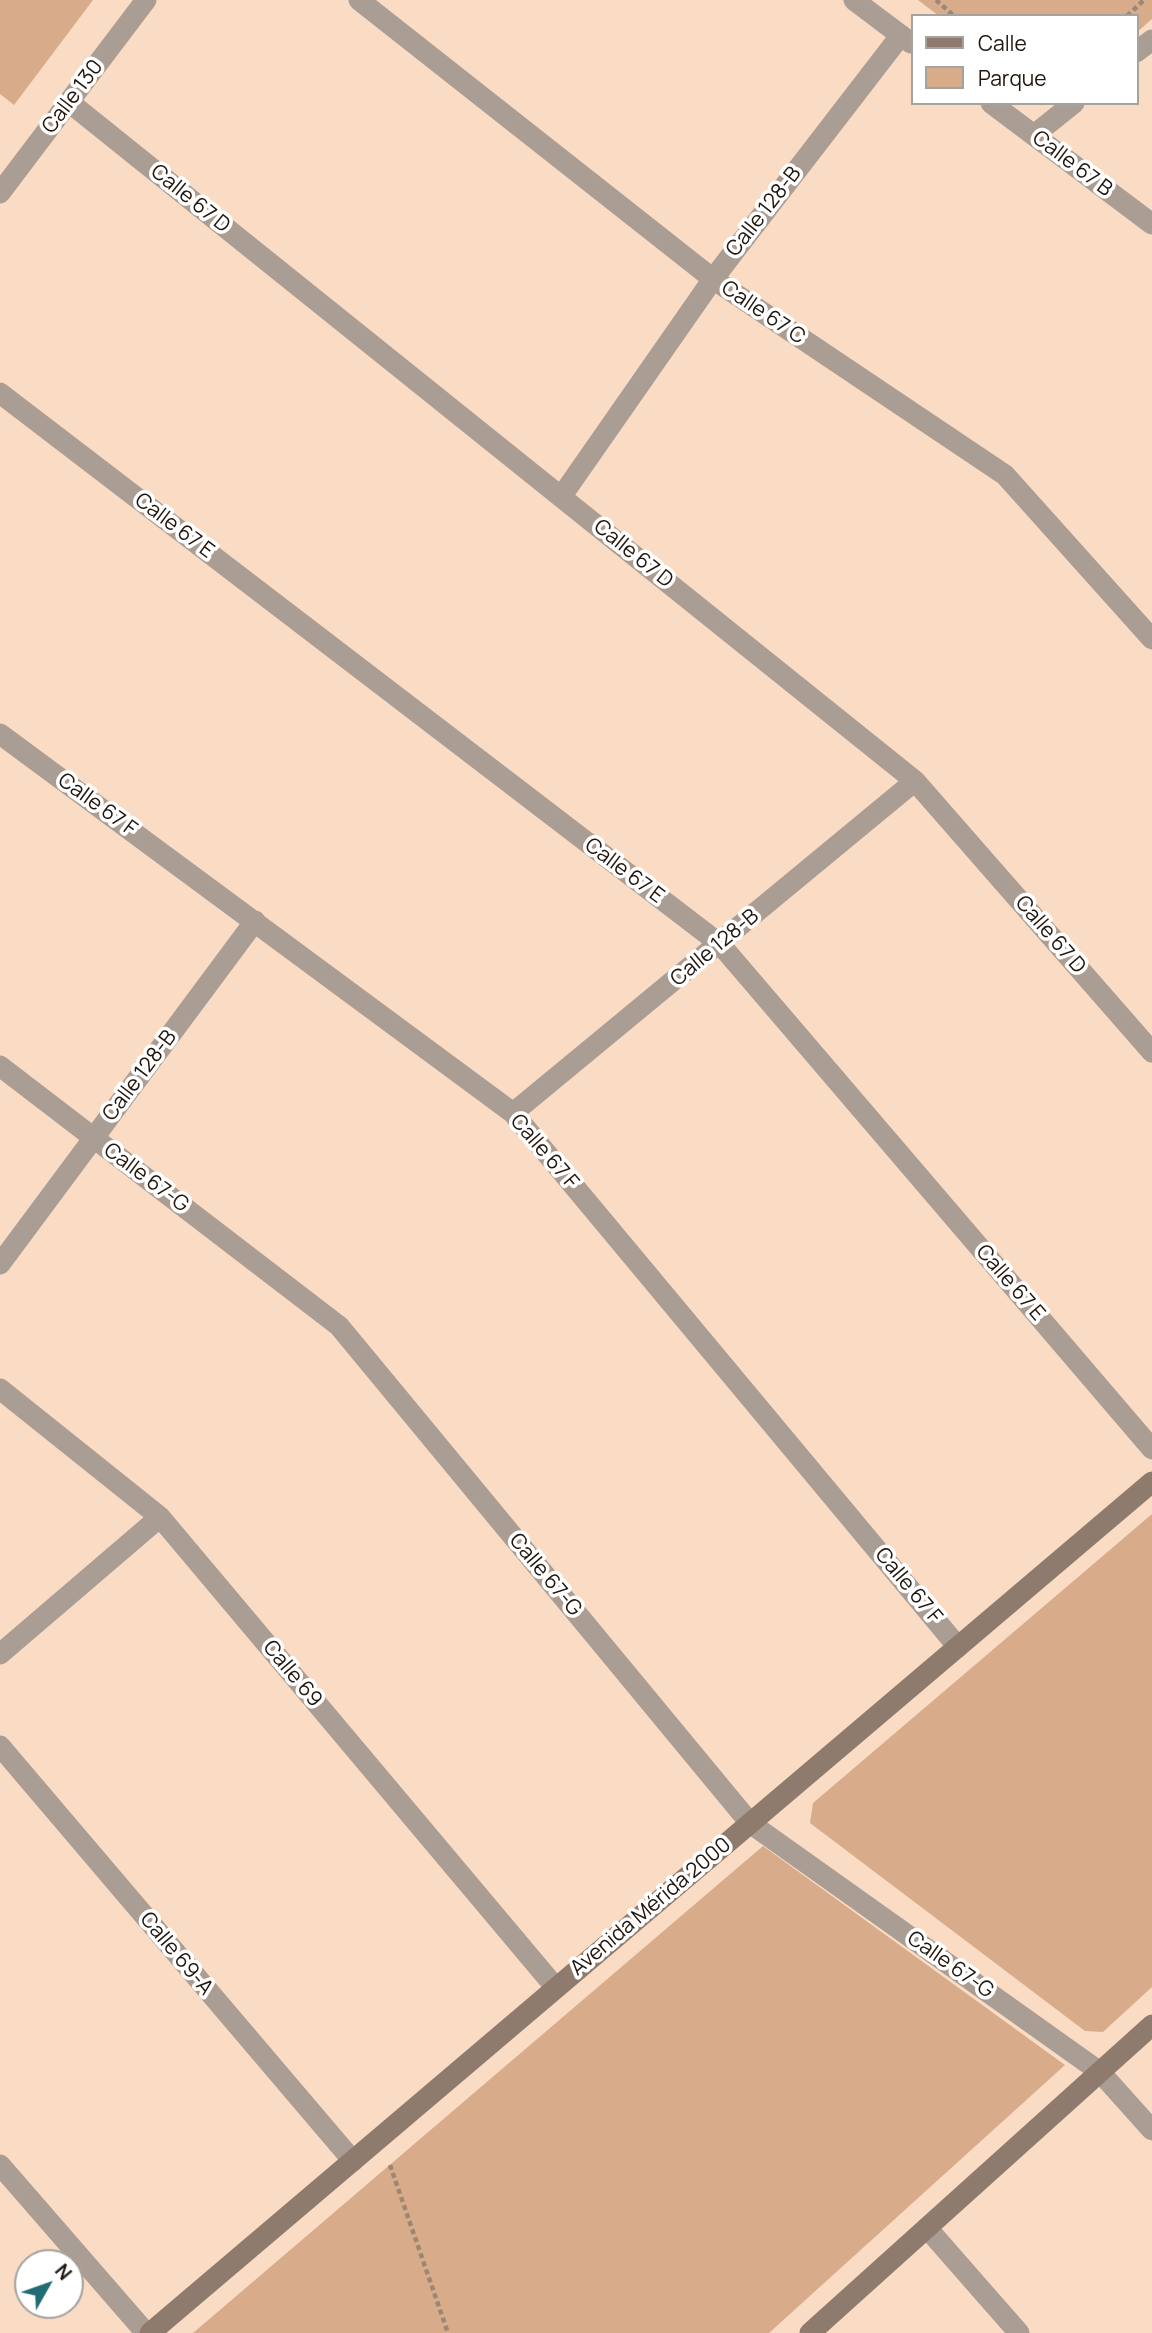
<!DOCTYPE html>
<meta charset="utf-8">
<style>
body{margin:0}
#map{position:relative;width:1152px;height:2333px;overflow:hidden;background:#fadbc4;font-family:Manrope,sans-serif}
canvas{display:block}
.legend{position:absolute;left:911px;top:14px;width:228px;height:91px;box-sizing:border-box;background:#fff;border:2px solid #a6a29e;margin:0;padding:9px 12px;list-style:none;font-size:21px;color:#20160d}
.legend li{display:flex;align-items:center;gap:14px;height:35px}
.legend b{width:35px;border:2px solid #a6a29e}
.north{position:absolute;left:14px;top:2249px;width:70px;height:70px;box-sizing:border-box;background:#fff;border:2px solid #a6a29e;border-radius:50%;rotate:50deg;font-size:19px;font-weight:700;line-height:28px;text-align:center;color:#20160d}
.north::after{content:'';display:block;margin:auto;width:24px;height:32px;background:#226c76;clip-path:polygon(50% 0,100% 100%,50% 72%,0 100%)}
</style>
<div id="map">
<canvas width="1152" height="2333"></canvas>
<ul class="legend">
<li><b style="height:9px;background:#8e7b6d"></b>Calle</li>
<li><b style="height:19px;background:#d8ac8b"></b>Parque</li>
</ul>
<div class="north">N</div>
</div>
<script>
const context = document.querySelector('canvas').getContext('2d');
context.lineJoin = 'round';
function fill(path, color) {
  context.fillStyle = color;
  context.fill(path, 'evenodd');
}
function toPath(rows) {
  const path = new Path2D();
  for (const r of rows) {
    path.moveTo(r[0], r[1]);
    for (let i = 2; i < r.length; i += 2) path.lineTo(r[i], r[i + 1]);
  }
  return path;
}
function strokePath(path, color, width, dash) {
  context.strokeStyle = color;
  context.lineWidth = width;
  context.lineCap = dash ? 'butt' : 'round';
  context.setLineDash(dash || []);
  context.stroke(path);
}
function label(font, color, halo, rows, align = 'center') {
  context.font = font + ' Manrope,sans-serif';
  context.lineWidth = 7;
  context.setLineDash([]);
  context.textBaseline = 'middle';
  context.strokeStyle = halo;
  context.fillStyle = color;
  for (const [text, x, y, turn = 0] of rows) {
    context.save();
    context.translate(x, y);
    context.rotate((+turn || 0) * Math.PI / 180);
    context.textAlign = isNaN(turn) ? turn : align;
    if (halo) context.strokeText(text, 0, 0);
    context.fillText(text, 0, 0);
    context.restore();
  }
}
fill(toPath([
 [0,0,93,0,14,105,0,94],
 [918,0,1152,0,1152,19,1136,33,1136,16,939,16],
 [1152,1514,1152,1987,1103,2032,1085,2031,810,1823,813,1803],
 [763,1846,1065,2065,769,2333,193,2333]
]), '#d8ac8b');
strokePath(toPath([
 [936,0,954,16],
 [1127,16,1144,0],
 [390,2165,448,2333]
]), '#9c8675', 4.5, [5, 3.5]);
strokePath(toPath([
 [359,0,713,279,1005,475,1152,639],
 [854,0,911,43],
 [1136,52,1152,40],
 [69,102,915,781,1152,1052],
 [991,103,1152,224],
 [1034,135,1074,103],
 [0,193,146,0],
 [0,393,720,944,1152,1449],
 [561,497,713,279,901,35],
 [0,734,513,1113,958,1647],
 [0,1066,339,1326,750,1823,1100,2072,1152,2130],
 [513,1113,915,781],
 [0,1264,255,921],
 [0,1389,160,1517,556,1988],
 [0,1654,160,1517],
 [0,1746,353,2161],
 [0,2165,146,2333],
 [927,2228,1019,2333]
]), '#aa9d93', 21);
strokePath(toPath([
 [150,2333,1152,1482],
 [810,2333,1152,2025]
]), '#8e7b6d', 21);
label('21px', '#20160d', '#fff', [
 ["Calle 130",73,97,-53],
 ["Calle 67 B",1072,164,37],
 ["Calle 67 D",190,199,39],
 ["Calle 128-B",764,212,-52],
 ["Calle 67 C",763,313,34],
 ["Calle 67 E",174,526,37],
 ["Calle 67 D",633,554,39],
 ["Calle 67 F",97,805,36],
 ["Calle 67 E",624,871,37],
 ["Calle 67 D",1050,935,49],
 ["Calle 128-B",715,948,-40],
 ["Calle 128-B",140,1076,-53],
 ["Calle 67 F",544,1152,49],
 ["Calle 67-G",146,1178,37],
 ["Calle 67 E",1010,1283,49],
 ["Calle 67-G",545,1575,50],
 ["Calle 67 F",908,1586,50],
 ["Calle 69",292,1674,50],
 ["Avenida Mérida 2000",651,1907,-40],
 ["Calle 69-A",176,1954,50],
 ["Calle 67-G",950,1965,35]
]);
</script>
